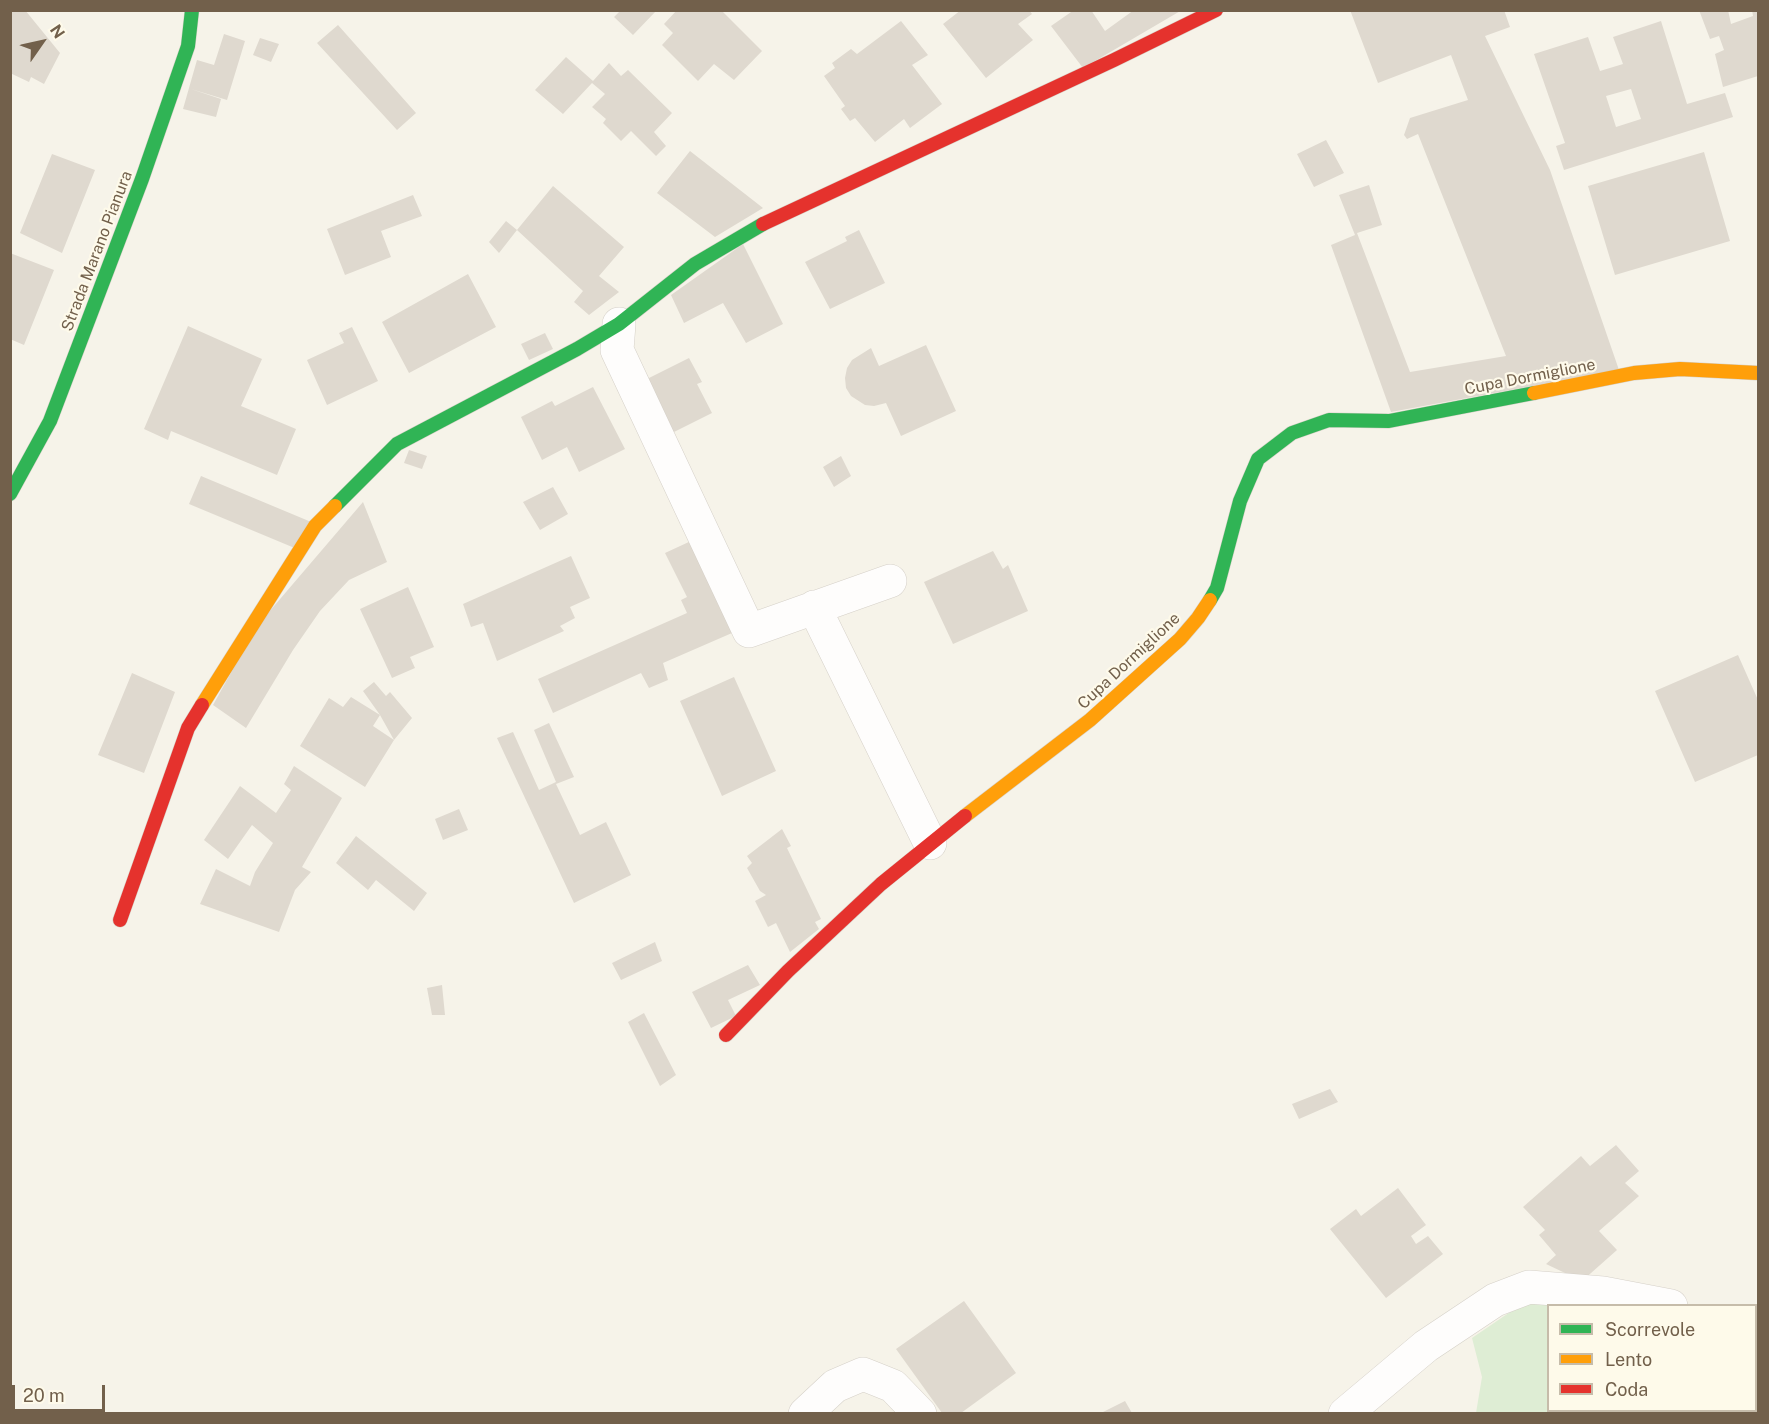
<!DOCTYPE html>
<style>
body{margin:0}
#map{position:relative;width:1769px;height:1424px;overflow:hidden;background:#f6f3e9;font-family:"Public Sans",sans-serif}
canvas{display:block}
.frame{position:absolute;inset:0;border:12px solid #72604b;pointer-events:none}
.legend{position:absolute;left:1547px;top:1304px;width:210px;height:108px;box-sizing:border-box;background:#fefaea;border:2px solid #c6bcaa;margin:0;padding:8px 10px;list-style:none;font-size:18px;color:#72604b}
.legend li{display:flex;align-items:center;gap:12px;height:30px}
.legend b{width:30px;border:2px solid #c6bcaa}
.north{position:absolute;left:12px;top:12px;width:60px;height:60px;-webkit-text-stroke:4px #fefaea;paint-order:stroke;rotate:56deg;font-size:16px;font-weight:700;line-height:24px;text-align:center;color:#72604b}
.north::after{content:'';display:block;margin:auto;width:21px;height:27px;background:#72604b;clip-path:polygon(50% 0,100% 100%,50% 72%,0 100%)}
.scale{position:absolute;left:12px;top:1385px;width:93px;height:27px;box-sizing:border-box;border:3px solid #72604b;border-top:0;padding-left:8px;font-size:18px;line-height:21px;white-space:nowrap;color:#72604b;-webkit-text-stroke:4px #fefaea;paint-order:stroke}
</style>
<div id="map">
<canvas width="1769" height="1424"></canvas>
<div class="frame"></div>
<ul class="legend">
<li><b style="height:8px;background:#30b455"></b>Scorrevole</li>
<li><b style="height:8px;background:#ff9f0a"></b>Lento</li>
<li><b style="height:8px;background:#e5322d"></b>Coda</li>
</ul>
<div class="north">N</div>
<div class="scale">20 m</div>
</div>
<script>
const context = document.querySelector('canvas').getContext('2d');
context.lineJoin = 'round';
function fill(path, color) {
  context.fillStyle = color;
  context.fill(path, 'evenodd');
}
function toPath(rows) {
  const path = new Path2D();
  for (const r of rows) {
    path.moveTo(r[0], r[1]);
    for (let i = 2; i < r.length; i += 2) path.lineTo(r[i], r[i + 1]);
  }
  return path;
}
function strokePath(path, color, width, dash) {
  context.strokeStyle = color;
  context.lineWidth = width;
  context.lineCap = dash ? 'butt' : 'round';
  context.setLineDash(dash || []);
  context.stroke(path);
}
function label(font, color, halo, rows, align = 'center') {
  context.font = font + ' "Public Sans",sans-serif';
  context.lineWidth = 4.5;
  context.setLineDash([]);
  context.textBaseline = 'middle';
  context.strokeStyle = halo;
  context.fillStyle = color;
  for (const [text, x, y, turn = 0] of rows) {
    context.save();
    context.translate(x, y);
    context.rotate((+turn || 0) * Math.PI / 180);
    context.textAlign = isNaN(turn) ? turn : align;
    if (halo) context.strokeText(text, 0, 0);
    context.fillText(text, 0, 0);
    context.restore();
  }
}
fill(toPath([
 [1547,1299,1558,1305,1548,1306,1548,1410,1582,1411,1581,1413,1476,1413,1482,1377,1472,1338,1516,1308]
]), '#deedd4');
fill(toPath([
 [10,10,25,10,60,53,44,84,31,77,29,82,10,73],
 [621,10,657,10,633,35,614,17],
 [677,10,721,10,762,51,734,80,714,64,698,81,662,45,673,33,664,24],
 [961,10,1029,10,1032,14,1018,24,1033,40,986,78,943,24],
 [1074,10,1091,10,1105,31,1134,10,1182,10,1083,68,1051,26],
 [1350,10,1504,10,1510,27,1485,36,1550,170,1619,370,1391,412,1331,245,1355,235,1339,195,1369,185,1382,225,1357,233,1410,372,1506,356,1418,134,1407,139,1404,135,1410,118,1468,100,1451,55,1378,83],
 [1699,10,1728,10,1731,24,1753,16,1752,10,1758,10,1758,76,1723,87,1715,54,1724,50,1719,36,1710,39],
 [901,21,928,55,912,65,942,104,910,128,904,119,875,142,855,118,850,121,841,109,845,106,824,76,835,68,832,63,851,49,857,54],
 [1661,21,1687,104,1725,93,1733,117,1564,170,1556,146,1565,143,1534,54,1588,37,1600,71,1623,64,1613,37],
 [1631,89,1641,119,1616,127,1606,96],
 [338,25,416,113,397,130,317,43],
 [224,34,245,41,227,100,191,89,221,99,216,117,183,109,197,60,214,65],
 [260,38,279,44,271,62,253,55],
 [566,57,593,81,609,63,621,76,628,70,672,113,654,132,666,146,656,156,631,131,621,141,603,123,606,119,592,107,605,94,592,83,563,114,535,90],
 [1326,140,1344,173,1314,187,1297,154],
 [690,151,763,208,715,237,657,193],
 [1704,152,1730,241,1615,275,1588,186],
 [52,154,95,170,62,253,20,233],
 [553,186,624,247,599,276,619,292,589,315,574,302,583,291,517,230],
 [413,195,422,216,381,231,391,257,345,275,327,229],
 [506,221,517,230,499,253,489,242],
 [859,230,885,283,830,309,805,262,847,241,845,237],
 [743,244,783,324,746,343,723,303,684,323,671,295],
 [10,253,54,270,24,345,10,339],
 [468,274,496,327,409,373,382,322],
 [188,326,262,359,241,406,296,429,277,475,171,431,168,440,144,429],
 [352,327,378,381,327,405,307,360,344,343,339,333],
 [545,333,553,349,529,360,521,344],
 [926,345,956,411,901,436,886,403,874,406,865,405,851,396,846,388,845,378,847,368,852,360,871,348,879,366],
 [689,358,702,382,697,384,712,413,672,433,645,380],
 [593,387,625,449,579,472,567,447,542,460,521,417,552,401,555,406],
 [409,450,427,456,422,469,404,463],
 [841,456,851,476,834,487,823,467],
 [201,476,316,524,297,549,189,504],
 [553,487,568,514,540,530,523,502],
 [363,502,387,562,349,580,320,611,293,650,246,728,213,705,257,626],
 [691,541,732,633,663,663,668,680,649,688,641,673,553,713,538,679,687,613,681,600,687,597,665,553],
 [993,551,1003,569,1008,565,1028,611,953,644,924,582],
 [571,556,590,598,570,607,575,618,560,626,564,631,497,661,483,623,471,627,463,604],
 [408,587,434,647,410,657,415,668,392,678,360,609],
 [1738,655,1758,700,1758,755,1695,782,1655,691],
 [132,673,175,692,144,773,98,755],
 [734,677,776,771,722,796,680,701],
 [374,682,386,696,390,692,412,718,394,740,365,787,300,746,329,698,343,707,351,697,380,715,363,691],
 [380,715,394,740,373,726],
 [549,723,574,777,556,784,580,835,606,822,631,875,574,903,497,738,513,732,539,790,556,782,534,730],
 [294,766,342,798,302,867,311,872,295,890,279,932,200,904,216,869,250,886,255,872,273,843,252,825,228,859,204,840,240,786,276,813,291,790,284,784],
 [459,809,468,830,443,840,435,819],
 [782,829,791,846,787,848,821,919,815,922,819,929,790,952,776,923,768,927,755,901,766,895,760,891,747,868,752,863,747,856],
 [356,836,427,893,414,911,376,880,368,890,336,863],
 [655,942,662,961,621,980,612,963],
 [748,965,760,985,728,1000,736,1016,711,1028,692,992],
 [442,985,445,1015,432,1015,427,988],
 [644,1013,676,1075,660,1086,628,1022],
 [1330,1089,1338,1102,1299,1119,1292,1104],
 [1616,1145,1639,1171,1625,1183,1639,1196,1599,1231,1617,1250,1582,1281,1546,1264,1556,1255,1539,1235,1545,1230,1523,1207,1581,1156,1590,1166],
 [1398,1188,1426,1225,1411,1236,1416,1244,1428,1236,1443,1254,1386,1298,1330,1229,1356,1209,1361,1216],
 [964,1301,1016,1373,961,1413,942,1413,896,1349],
 [1125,1401,1132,1413,1101,1413]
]), '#dfd9cf');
const street = toPath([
 [619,324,617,350,749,631,890,581],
 [814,607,930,843],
 [1756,1321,1758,1322],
 [805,1414,835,1386,863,1374,893,1386,920,1414],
 [1345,1414,1426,1346,1495,1300,1529,1287,1603,1293,1671,1306]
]);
const fast = toPath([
 [10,494,50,421,142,179,188,46,192,10],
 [335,506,397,444,577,349,619,324,695,264,763,224],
 [1210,600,1217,588,1240,501,1258,459,1292,433,1329,420,1389,421,1534,393]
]);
const slow = toPath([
 [1534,393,1634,373,1680,369,1758,373],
 [202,705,315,526,335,506],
 [965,816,1090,720,1180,639,1198,618,1210,600]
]);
const jam = toPath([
 [763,224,1114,60,1216,10],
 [120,920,188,728,202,705],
 [726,1035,788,971,881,884,965,816]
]);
strokePath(street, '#d5d0c8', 34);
strokePath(fast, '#d6d0c7', 15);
strokePath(slow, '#d6d0c7', 15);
strokePath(jam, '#d6d0c7', 15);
strokePath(street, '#fefdfc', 33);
strokePath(fast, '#30b455', 14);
strokePath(slow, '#ff9f0a', 14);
strokePath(jam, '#e5322d', 14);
label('16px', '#72604b', '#fefaea', [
 ["Strada Marano Pianura",97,251,-69],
 ["Cupa Dormiglione",1530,377,-11],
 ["Cupa Dormiglione",1129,661,-43]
]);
</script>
